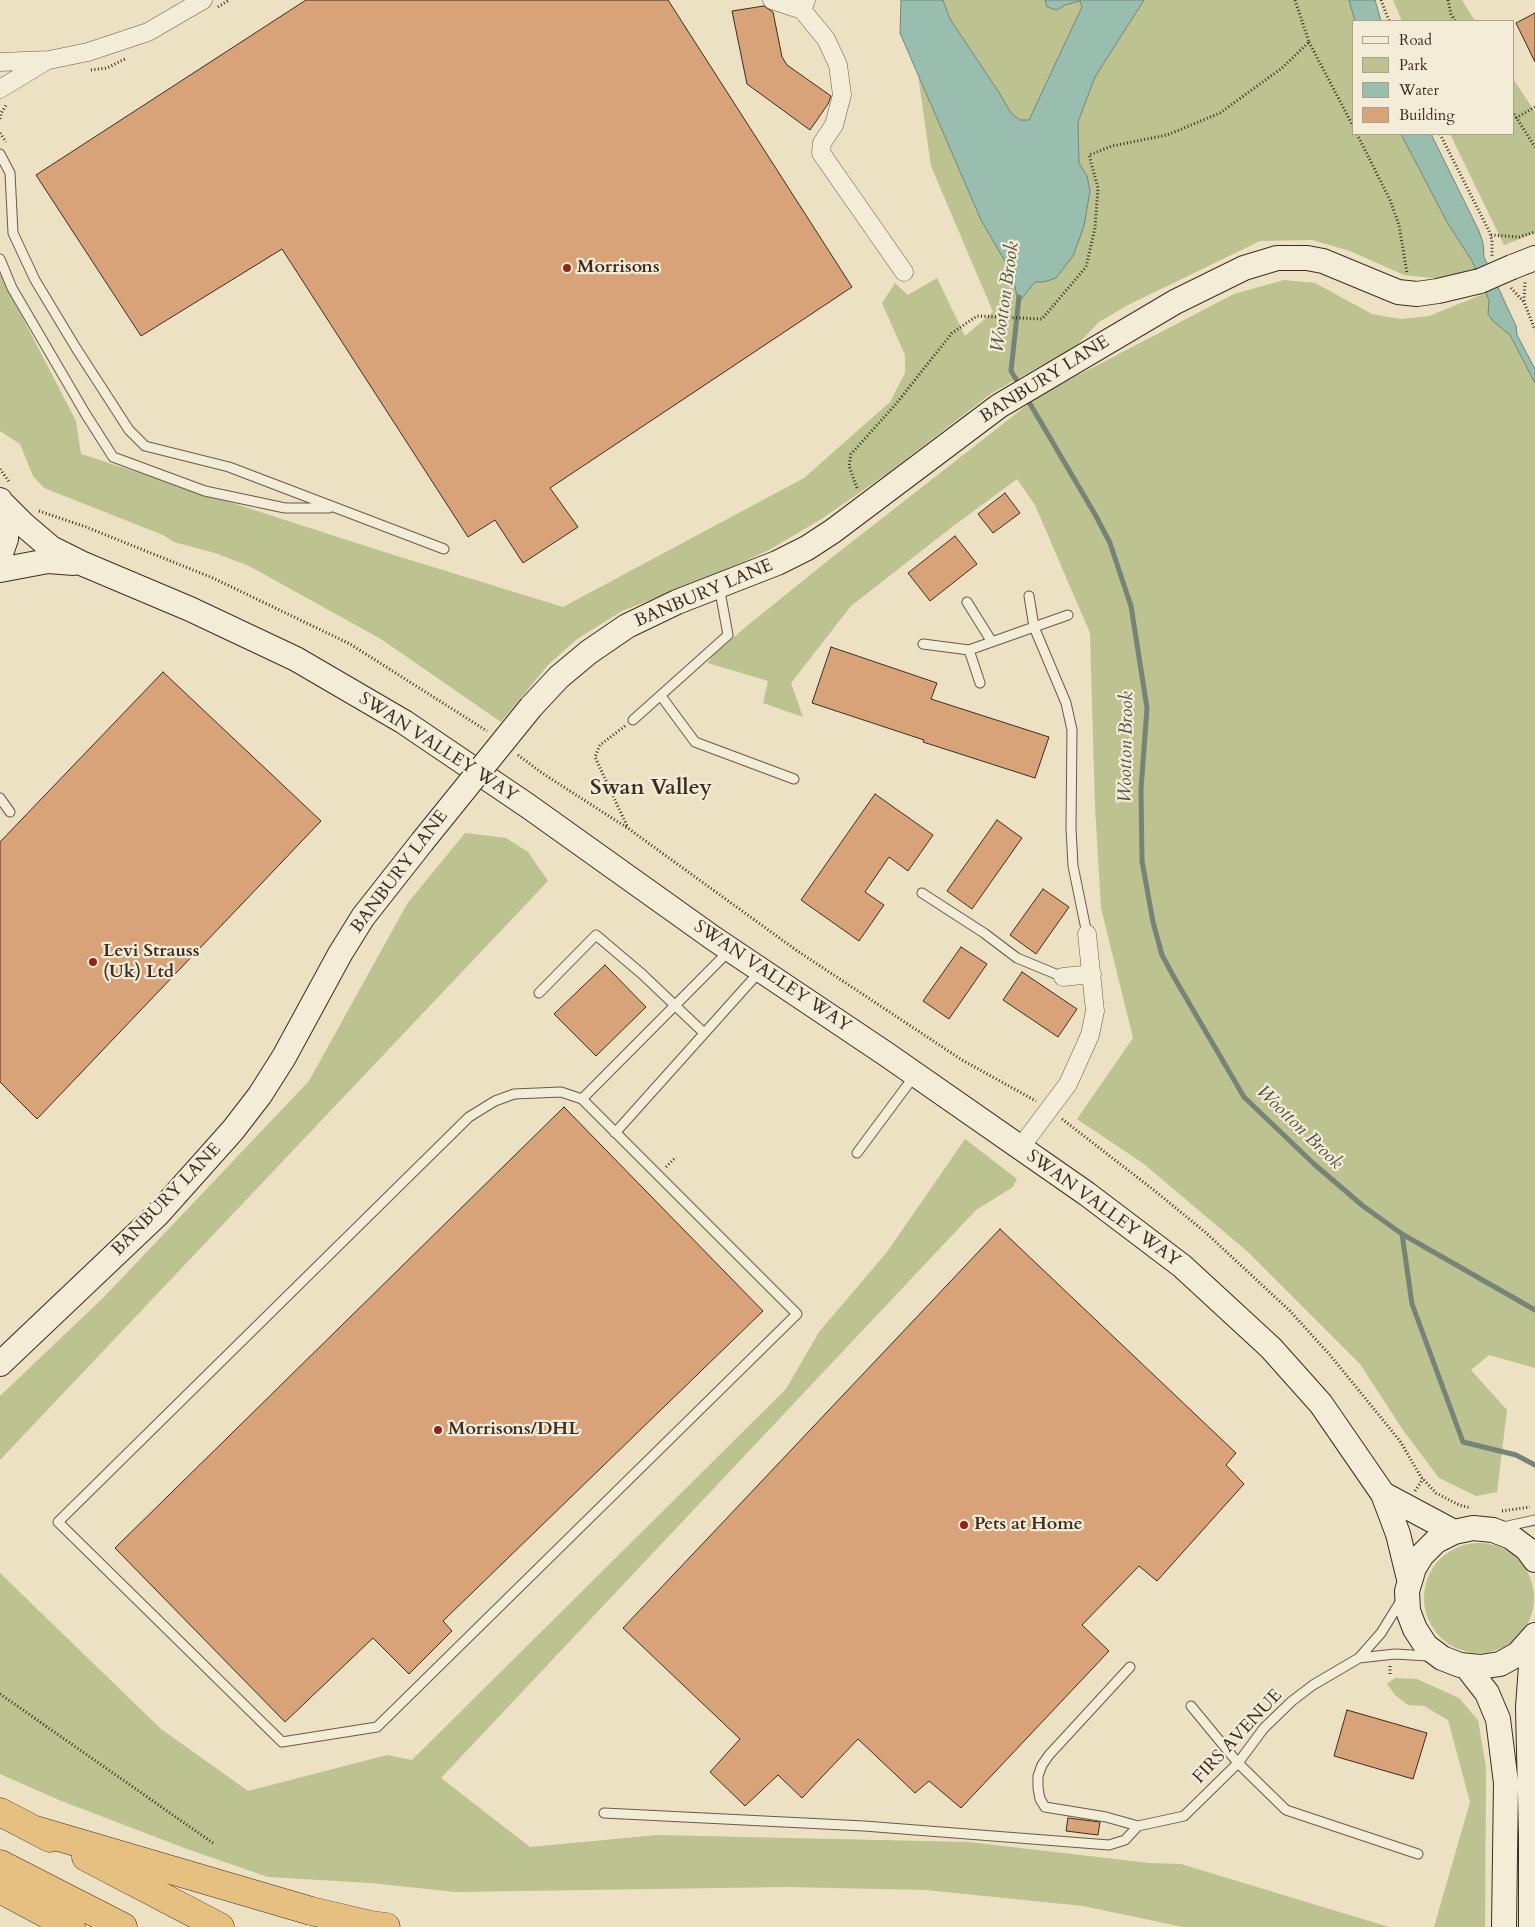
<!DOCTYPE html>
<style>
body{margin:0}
#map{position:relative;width:1535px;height:1927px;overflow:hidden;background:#ece1c2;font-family:Cardo,serif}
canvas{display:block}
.legend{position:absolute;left:1352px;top:20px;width:162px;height:115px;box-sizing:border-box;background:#f3ecd7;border:1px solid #ab9f8f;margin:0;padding:6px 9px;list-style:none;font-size:15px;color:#3e2c22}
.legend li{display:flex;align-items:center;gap:10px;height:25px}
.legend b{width:25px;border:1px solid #ab9f8f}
</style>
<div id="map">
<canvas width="1535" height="1927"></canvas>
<ul class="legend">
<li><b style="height:6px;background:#f3ecd7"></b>Road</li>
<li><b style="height:14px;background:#bcc290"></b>Park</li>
<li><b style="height:14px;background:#99beaf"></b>Water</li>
<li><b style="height:14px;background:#d9a37a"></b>Building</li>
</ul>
</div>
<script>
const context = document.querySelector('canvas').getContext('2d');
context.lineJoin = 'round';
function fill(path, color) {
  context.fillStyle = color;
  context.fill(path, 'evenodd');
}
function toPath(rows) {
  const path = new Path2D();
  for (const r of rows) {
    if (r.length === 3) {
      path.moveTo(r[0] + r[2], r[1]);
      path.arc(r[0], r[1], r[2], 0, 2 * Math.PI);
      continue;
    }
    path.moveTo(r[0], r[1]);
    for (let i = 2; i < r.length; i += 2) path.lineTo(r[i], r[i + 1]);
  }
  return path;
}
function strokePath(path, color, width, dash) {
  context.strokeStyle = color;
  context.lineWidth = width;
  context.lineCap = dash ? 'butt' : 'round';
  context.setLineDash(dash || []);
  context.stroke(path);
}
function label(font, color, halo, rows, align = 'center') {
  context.font = font + ' Cardo,serif';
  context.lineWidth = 4.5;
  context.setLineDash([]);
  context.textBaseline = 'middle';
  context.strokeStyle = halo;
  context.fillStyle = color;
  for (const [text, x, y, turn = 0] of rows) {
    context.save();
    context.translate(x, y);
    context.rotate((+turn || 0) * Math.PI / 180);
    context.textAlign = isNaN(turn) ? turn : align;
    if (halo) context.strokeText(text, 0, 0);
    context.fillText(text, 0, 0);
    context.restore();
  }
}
fill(toPath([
 [943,0,1045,0,1047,7,1057,10,1065,5,1081,1,1082,7,1029,120,1020,120,1011,113,998,91,950,19],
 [1144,0,1349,0,1355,21,1354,134,1401,134,1447,222,1472,261,1476,271,1441,279,1404,275,1350,251,1312,240,1260,241,1128,305,1099,322,1076,346,992,393,889,472,823,518,769,550,717,574,622,611,577,639,548,665,501,722,381,639,249,566,215,553,174,542,163,535,44,488,33,476,20,444,0,431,0,274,76,421,81,454,381,551,563,607,804,478,890,402,905,373,905,355,882,303,895,283,908,295,937,278,965,336,993,312,931,166,918,75,981,220,1013,275,1018,302,1035,282,1044,282,1056,278,1073,256,1087,176,1079,163,1078,122,1095,77],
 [1393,0,1462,0,1475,21,1402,21],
 [1514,80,1535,112,1535,233,1504,245,1450,134,1514,134],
 [1284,280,1315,283,1372,314,1401,319,1429,316,1486,293,1489,300,1493,321,1510,335,1535,383,1535,1368,1489,1355,1471,1370,1507,1410,1497,1492,1476,1496,1439,1478,1403,1430,1360,1364,1248,1252,1144,1164,1077,1119,1133,1038,1101,908,1095,806,1090,633,1035,505,1017,479,952,527,851,606,791,683,803,717,763,703,768,681,708,663,713,655,748,625,830,559,1040,395,1234,294],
 [465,833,506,838,528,852,548,881,0,1460,0,1396,104,1297,309,1081,407,904],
 [965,1139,1017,1179,1013,1187,976,1210,441,1778,530,1847,657,1835,969,1842,1149,1863,1181,1864,1389,1927,1183,1927,1083,1906,926,1890,787,1887,455,1892,371,1883,268,1877,187,1849,59,1800,0,1774,0,1573,161,1729,248,1791,387,1755,412,1760,786,1389,819,1332,887,1252],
 [1479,1598,55],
 [1395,1678,1417,1679,1459,1698,1478,1720,1486,1767,1485,1927,1434,1927,1470,1802,1448,1720,1424,1706,1408,1705,1395,1695,1387,1684]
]), '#bcc290');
const water = toPath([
 [901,0,943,0,950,19,998,91,1011,113,1020,120,1029,120,1082,7,1080,1,1065,5,1057,10,1047,7,1045,0,1144,0,1095,77,1078,122,1079,163,1087,176,1090,191,1084,226,1073,256,1056,278,1044,282,1035,282,1018,303,1013,275,981,220,900,33,901,0],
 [1349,0,1375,0,1381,21,1355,21,1349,0],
 [1401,134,1431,134,1479,231,1483,243,1484,257,1516,326,1517,335,1535,369,1535,383,1510,335,1493,321,1488,314,1489,300,1472,261,1447,222,1401,134]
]);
fill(water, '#99beaf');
strokePath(water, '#758477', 1);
strokePath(toPath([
 [1019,297,1011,371,1021,387],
 [1026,397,1096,516,1110,543,1131,606,1147,708,1141,789,1142,861,1153,922,1162,955,1175,979,1244,1097,1314,1164,1363,1206,1402,1234,1535,1310],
 [1402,1234,1412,1304,1463,1442,1516,1455,1535,1465]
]), '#758477', 5);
const building = toPath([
 [306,0,668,0,852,287,550,488,578,527,523,563,495,520,468,537,282,249,141,336,36,175,306,0],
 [764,6,773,12,782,57,787,65,831,96,828,104,810,130,747,84,732,11,764,6],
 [1535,13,1535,62,1516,23,1535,13],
 [1005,493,1020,513,993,533,978,514,1005,493],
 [955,536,977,564,930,601,908,573,955,536],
 [831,647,937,683,931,699,1049,737,1035,778,923,742,924,740,812,703,831,647],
 [163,672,321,821,37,1119,0,1082,0,842,163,672],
 [875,794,933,835,908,871,889,857,865,892,884,905,859,941,801,900,875,794],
 [997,820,1022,838,972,909,947,891,997,820],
 [1043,889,1069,907,1036,954,1010,935,1043,889],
 [961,947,987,964,949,1019,923,1001,961,947],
 [605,965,646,1007,596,1056,554,1014,605,965],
 [1022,972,1077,1009,1058,1037,1003,1000,1022,972],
 [564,1107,763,1311,443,1621,452,1631,409,1674,373,1638,285,1722,115,1548,564,1107],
 [1000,1229,1236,1453,1226,1465,1244,1484,1157,1581,1139,1566,1082,1625,1109,1651,961,1808,929,1781,915,1793,858,1739,802,1798,778,1775,745,1806,710,1772,740,1739,623,1628,1000,1229],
 [1347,1710,1427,1733,1413,1779,1334,1756,1347,1710],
 [1068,1818,1100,1822,1098,1835,1066,1831,1068,1818]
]);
fill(building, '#d9a37a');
strokePath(building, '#3e2c22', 1);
const lane = toPath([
 [0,154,10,173,13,233,35,280,76,348,129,430,145,446,229,467,444,549],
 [0,259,12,288,85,413,113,457,205,491,285,508,329,508],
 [1029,596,1034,627,1066,703,1072,730,1071,828,1073,866,1087,934],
 [967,602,992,642],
 [923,644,969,650,1068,615],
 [969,650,980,683],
 [661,696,695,742,794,779],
 [633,720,728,635,719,586],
 [0,798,10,812],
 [922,893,984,933,1017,958,1063,977],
 [539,993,596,935,642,974,704,1033],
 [561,1092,582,1099,797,1314,377,1727,282,1742,58,1522,469,1117,495,1101,514,1094,561,1092],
 [582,1099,730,950],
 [615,1133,761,970],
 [857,1153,915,1075],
 [1503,1527,1535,1520],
 [1359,1658,1395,1654,1428,1656],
 [1130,1667,1049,1755,1042,1765,1038,1776,1038,1788,1040,1799,1045,1807,1106,1817,1138,1826,1184,1816,1238,1763,1264,1728,1292,1701,1313,1685,1359,1658,1381,1633,1402,1599],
 [1191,1706,1238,1763,1286,1810,1418,1854],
 [604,1813,864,1826,1109,1845,1125,1840,1138,1826]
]);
const street = toPath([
 [772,0,802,10],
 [806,0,802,10,826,39,838,65,842,95,834,125,822,143,821,153,904,272],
 [0,62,49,60,88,52,148,32,203,0],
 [0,89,46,61],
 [1063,977,1092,974],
 [1020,1148,1068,1084,1090,1035,1095,1011,1087,934]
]);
const secondary = toPath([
 [1512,267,1535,258],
 [2,503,24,525,51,548,81,563,190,609,296,659,404,722,528,806,713,938,886,1054,1087,1194,1182,1266,1271,1348,1321,1404,1383,1494,1398,1534,1409,1579],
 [0,556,6,539,6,521,0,500],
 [0,570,48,561,74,563],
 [531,707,559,677,589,652,627,626,677,602,777,563,807,548,833,531,999,406,1175,302,1244,268,1277,258,1307,258,1323,261,1398,292,1417,294,1438,291,1480,281],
 [0,1364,158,1214,233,1130,260,1095,284,1057,340,954,363,917,422,842],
 [1383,1494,1454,1532],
 [1535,1560,1527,1549,1511,1537,1493,1530,1473,1528,1454,1532,1436,1541,1422,1555,1414,1568,1407,1591,1408,1611,1415,1629,1426,1646,1442,1658,1460,1665,1480,1667,1500,1664,1518,1654,1535,1635],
 [1466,1666,1487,1693,1498,1719,1506,1783,1504,1927],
 [1531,1927,1531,1837,1528,1707,1533,1639]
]);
const highway = toPath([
 [0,1812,50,1838],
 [35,1830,311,1911,371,1925,386,1927],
 [86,1857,220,1927],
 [0,1864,123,1927],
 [0,1889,71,1927]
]);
strokePath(lane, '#6a594a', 11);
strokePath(street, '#6a594a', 19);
strokePath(secondary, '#3e2c22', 26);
strokePath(highway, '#3e2c22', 29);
strokePath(toPath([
 [1381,0,1389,21],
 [1448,0,1451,14,1455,21],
 [218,7,229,0],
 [1309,42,1354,128],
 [91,70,107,68,125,59],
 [1514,114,1535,147],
 [1516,118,1535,107],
 [0,119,1,113,7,104],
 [0,133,6,142],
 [1357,134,1390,200,1399,225,1407,273],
 [1440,134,1489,231,1492,240,1492,256],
 [1491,235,1519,237,1535,232],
 [1511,288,1524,302,1535,330],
 [1524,301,1525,282],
 [0,469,10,483],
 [857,488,849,466,851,454,896,404,952,333,977,316,1042,319,1086,267,1095,228,1098,188,1089,155,1112,146,1167,135,1220,113,1282,68,1309,42,1295,0],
 [39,511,86,527,213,578,350,644,487,731],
 [625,726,600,745,595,757,628,828],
 [518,755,542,773,629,829,796,950,962,1060,1036,1101],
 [1062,1119,1155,1191,1205,1232,1290,1311,1330,1355,1400,1441,1421,1477,1436,1493,1459,1505,1471,1508],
 [666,1167,676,1157],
 [1415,1491,1423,1479],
 [1502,1511,1530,1507],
 [1390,1666,1390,1675],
 [0,1694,213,1843]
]), '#3e2c22', 3, [1, 2.5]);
strokePath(lane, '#f3ecd7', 9);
strokePath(street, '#f3ecd7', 18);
strokePath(secondary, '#f3ecd7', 24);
strokePath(highway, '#e6c081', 28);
const secondaryBridge = toPath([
 [1480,281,1512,267],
 [422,842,531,707]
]);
strokePath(secondaryBridge, '#3e2c22', 26, []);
strokePath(secondaryBridge, '#f3ecd7', 24);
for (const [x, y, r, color] of [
 [567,268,5,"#8f2418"],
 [93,962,5,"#8f2418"],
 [438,1430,5,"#8f2418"],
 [964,1525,5,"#8f2418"]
]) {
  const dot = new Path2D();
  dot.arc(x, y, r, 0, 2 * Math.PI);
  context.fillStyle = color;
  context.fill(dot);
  strokePath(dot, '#f3ecd7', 2);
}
label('bold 18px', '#3e2c22', '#f3ecd7', [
 ["Morrisons",577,268],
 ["Levi Strauss",103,952],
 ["(Uk) Ltd",103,973],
 ["Morrisons/DHL",448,1430],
 ["Pets at Home",974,1525]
], 'left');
label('18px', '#3e2c22', '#f3ecd7', [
 ["BANBURY LANE",1045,380,-32],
 ["BANBURY LANE",704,594,-23],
 ["SWAN VALLEY WAY",438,748,33],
 ["BANBURY LANE",400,872,-53],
 ["SWAN VALLEY WAY",772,977,34],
 ["BANBURY LANE",167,1200,-46],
 ["SWAN VALLEY WAY",1103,1209,36],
 ["FIRS AVENUE",1238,1737,-47]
]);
label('italic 19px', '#555045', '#f3ecd7', [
 ["Wootton Brook",1006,297,-82],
 ["Wootton Brook",1127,747,-89],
 ["Wootton Brook",1299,1128,44]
]);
label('bold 22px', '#3e2c22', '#f3ecd7', [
 ["Swan Valley",651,789]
]);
</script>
